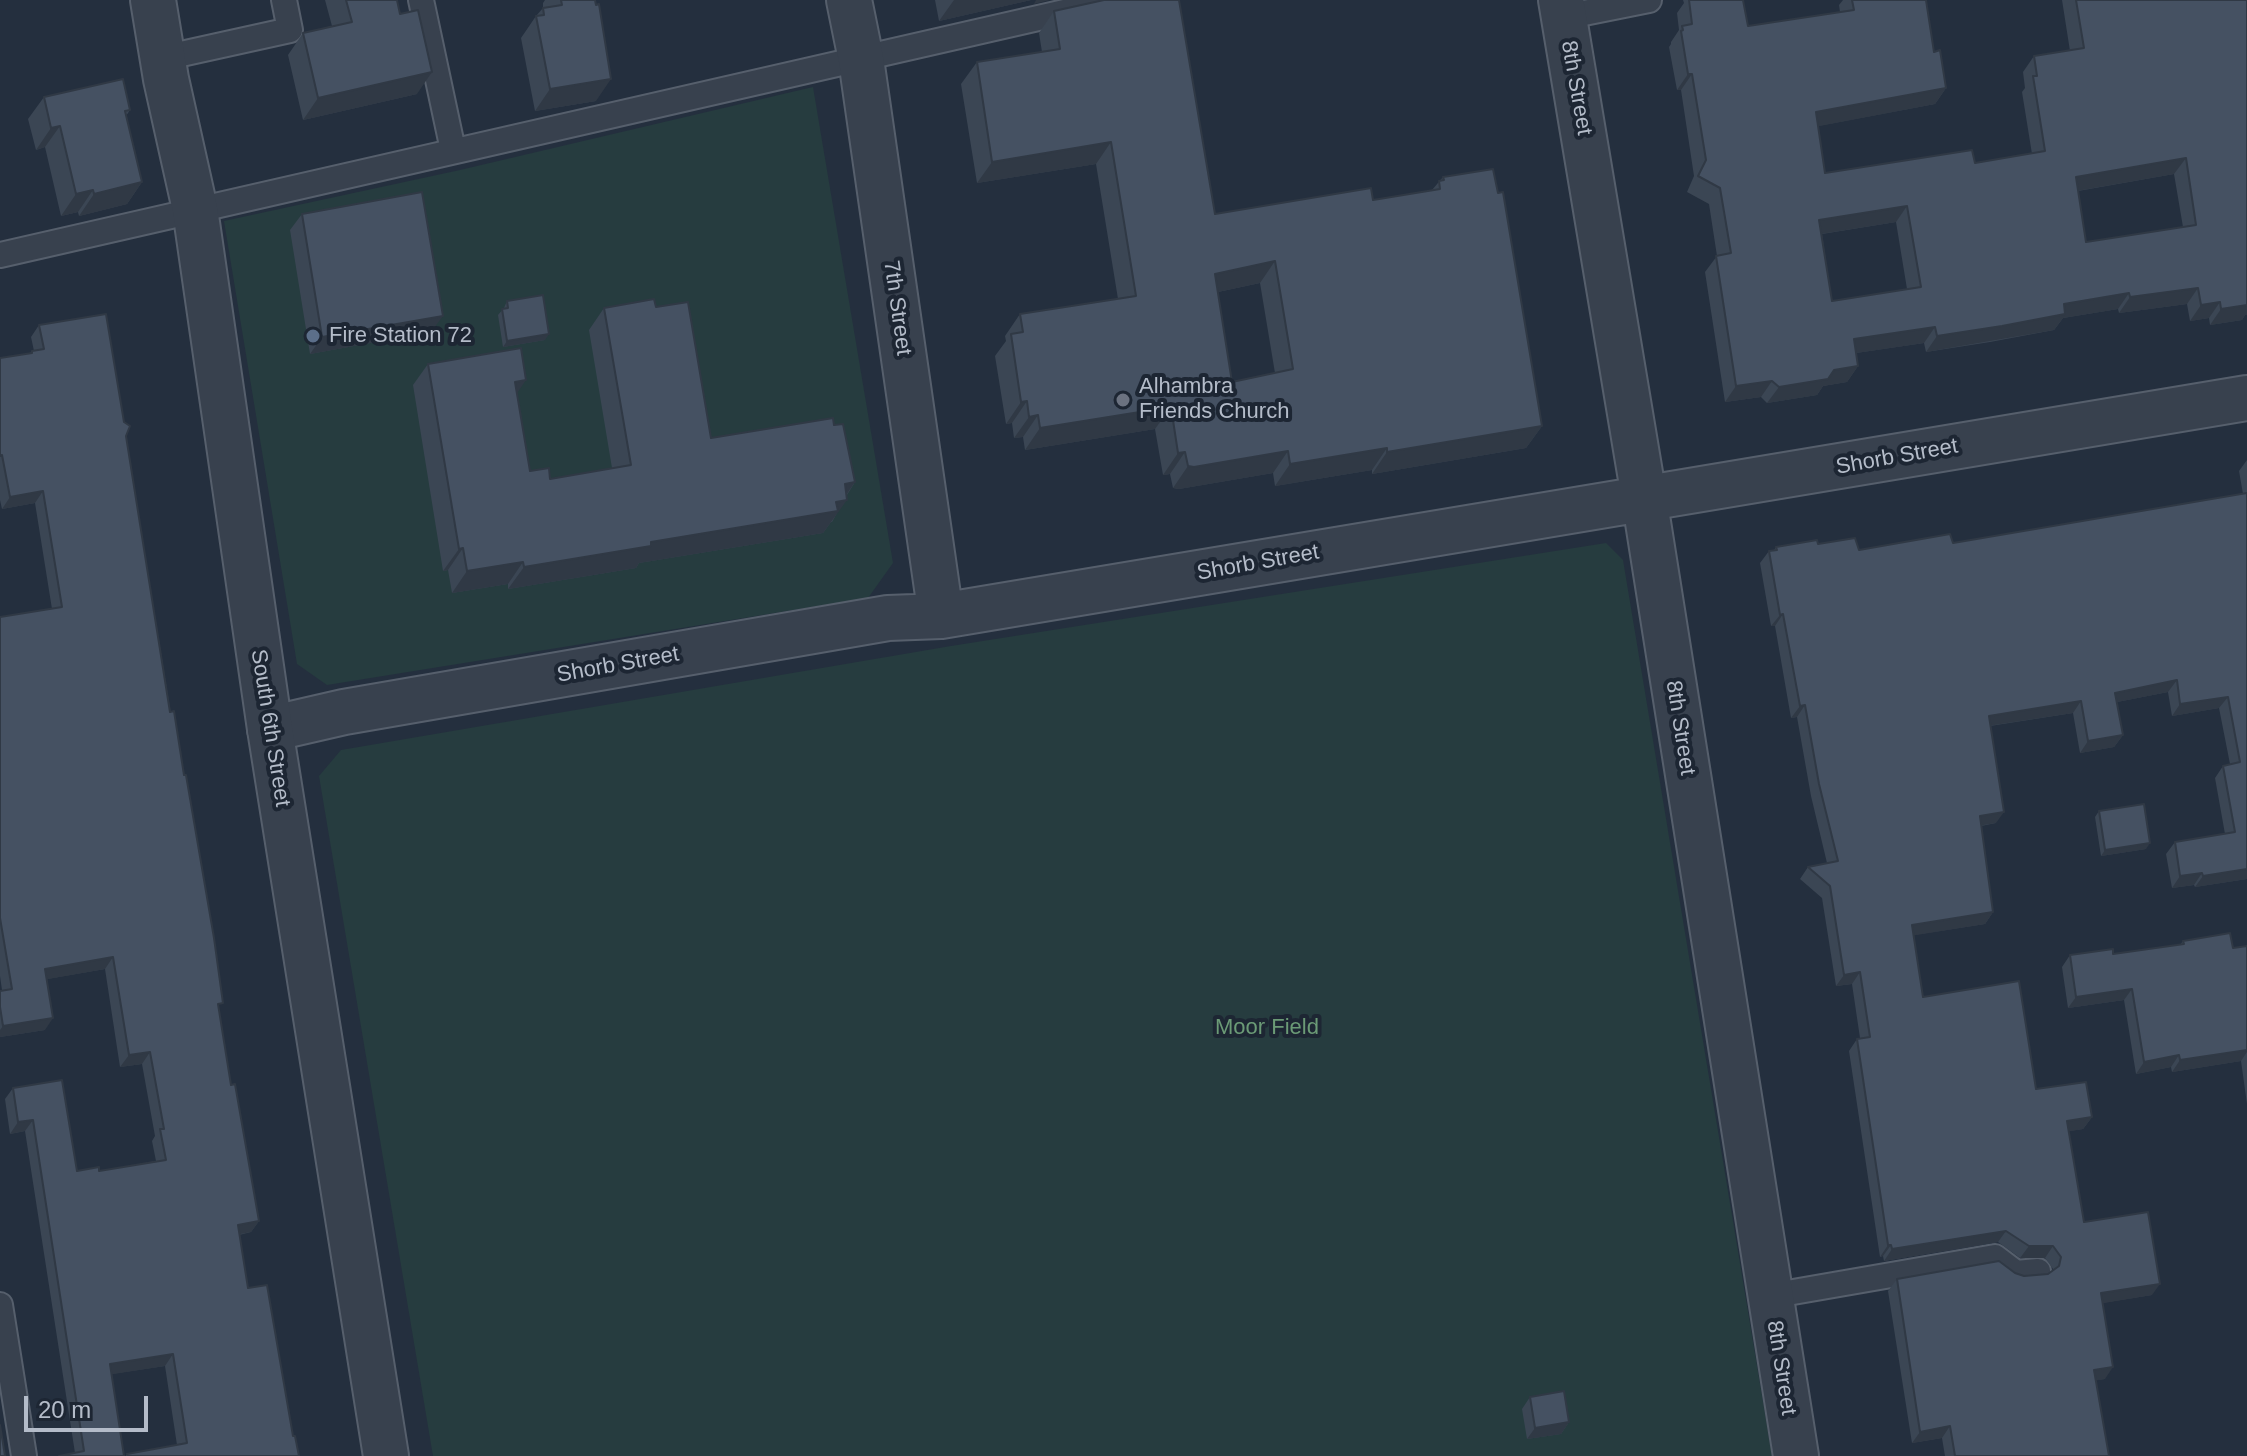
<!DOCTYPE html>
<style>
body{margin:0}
#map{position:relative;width:2247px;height:1456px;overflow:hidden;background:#242f3e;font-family:Helvetica,sans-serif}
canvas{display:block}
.scale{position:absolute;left:24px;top:1396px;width:124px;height:36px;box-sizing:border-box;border:4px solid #b4bcc9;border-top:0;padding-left:10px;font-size:24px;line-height:28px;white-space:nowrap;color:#b4bcc9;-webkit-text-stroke:6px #1d2633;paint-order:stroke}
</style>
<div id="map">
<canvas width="2247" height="1456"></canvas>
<div class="scale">20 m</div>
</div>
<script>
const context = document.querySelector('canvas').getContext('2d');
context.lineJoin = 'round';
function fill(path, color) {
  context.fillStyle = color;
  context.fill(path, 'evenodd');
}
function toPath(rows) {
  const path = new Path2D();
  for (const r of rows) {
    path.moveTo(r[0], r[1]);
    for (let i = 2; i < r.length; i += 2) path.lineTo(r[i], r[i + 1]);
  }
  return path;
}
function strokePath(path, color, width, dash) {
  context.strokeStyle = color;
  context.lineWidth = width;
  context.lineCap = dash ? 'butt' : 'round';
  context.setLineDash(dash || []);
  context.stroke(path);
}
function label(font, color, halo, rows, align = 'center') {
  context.font = font + ' Helvetica,sans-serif';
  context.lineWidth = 8;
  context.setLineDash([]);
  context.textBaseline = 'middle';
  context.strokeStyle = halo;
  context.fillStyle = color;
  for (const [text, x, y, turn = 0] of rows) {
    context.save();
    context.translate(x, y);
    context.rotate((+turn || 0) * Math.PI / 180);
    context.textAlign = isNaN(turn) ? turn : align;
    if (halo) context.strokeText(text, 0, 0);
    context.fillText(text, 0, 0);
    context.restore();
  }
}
fill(toPath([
 [813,87,893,563,868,598,327,685,297,664,224,221,460,170],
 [1606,543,1623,560,1772,1456,433,1456,319,776,341,750,951,646]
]), '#263c3f');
const service = toPath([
 [421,0,453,150],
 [1564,17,1649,0],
 [163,58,290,30,284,0],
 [0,255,1117,0],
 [1770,1296,1995,1257,2016,1273,2038,1271],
 [0,1305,24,1456]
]);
const minor = toPath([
 [849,0,861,59,941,616],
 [1561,0,1644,497,1796,1456],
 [270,729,344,712,888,618,941,616,2247,398]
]);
const tertiary = toPath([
 [153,0,166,79,195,209,270,729,386,1456]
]);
strokePath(service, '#565f6c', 28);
strokePath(minor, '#565f6c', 48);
strokePath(tertiary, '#565f6c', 48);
strokePath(service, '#38414e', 24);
strokePath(minor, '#38414e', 44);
strokePath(tertiary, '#38414e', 44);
fill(toPath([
 [325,0,397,0,417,94,303,120,288,55,303,33,332,26],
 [545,0,595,0,596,101,535,111,521,38,536,16,543,8,543,3],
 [935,0,1031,0,939,21],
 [1683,0,1743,0,1748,26,1840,12,1839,5,1843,0,1926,0,1934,52,1946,88,1935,104,1818,126,1825,173,1975,163,2032,154,2022,92,2025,88,2023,72,2034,56,2070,51,2062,0,2247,0,2245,315,2242,320,2210,325,2209,318,2190,321,2187,304,2119,313,2118,309,2063,318,2054,330,1990,342,1926,352,1924,343,1856,353,1858,366,1847,382,1823,386,1817,395,1767,403,1761,397,1725,402,1705,272,1717,256,1709,204,1687,192,1694,176,1681,90,1677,90,1669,47,1671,44,1671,42,1679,30,1677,13,1684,3],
 [2174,174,2183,227,2086,242,2078,191],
 [1896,222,1907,289,1832,301,1822,234],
 [1054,11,1215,214,1373,200,1432,190,1443,177,1542,426,1526,448,1372,474,1372,470,1275,486,1273,473,1179,489,1173,488,1170,474,1163,475,1155,429,1025,450,1023,437,1014,438,1012,423,1006,424,995,356,1006,341,1005,336,1020,314,1118,299,1096,164,977,183,961,84,977,62,1042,52,1039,33],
 [1260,283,1275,373,1232,382,1218,292],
 [44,97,130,110,126,116,142,182,127,204,79,216,78,212,61,216,45,147,36,150,28,119],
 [302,214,431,332,310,354,290,230],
 [507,301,545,340,503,347,498,315,504,308],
 [656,307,711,438,834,425,855,482,847,495,832,522,831,522,823,533,639,563,636,568,508,589,508,584,452,593,448,570,443,571,413,385,428,364,517,393,530,471,550,479,612,468,589,330,604,308],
 [39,325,126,436,231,1085,259,1221,251,1232,239,1235,248,1288,299,1456,126,1456,127,1454,177,1445,165,1366,111,1374,124,1456,75,1453,25,1131,10,1134,5,1099,13,1088,77,1171,99,1171,156,1161,152,1141,155,1136,142,1064,120,1067,105,969,47,979,45,1030,0,1037,0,991,2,990,0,976,0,617,52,609,35,503,2,509,0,500,0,358,30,353,34,351,31,337],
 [2247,460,2247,879,2195,887,2194,885,2172,888,2166,854,2175,842,2225,834,2215,778,2223,766,2230,764,2219,708,2172,716,2168,692,2117,702,2123,735,2114,747,2080,753,2073,713,1990,726,1996,823,1981,826,1993,912,1985,924,1914,935,1923,997,2036,1089,2092,1117,2083,1129,2069,1131,2084,1222,2152,1295,2102,1303,2105,1379,2096,1380,2109,1456,1945,1456,1942,1438,1912,1443,1888,1291,1897,1279,2015,1273,2024,1276,2048,1274,2052,1271,2053,1269,2045,1258,2020,1258,1998,1242,1884,1261,1883,1256,1880,1257,1849,1051,1857,1039,1860,1038,1852,984,1836,986,1822,898,1800,879,1808,867,1827,863,1811,796,1797,717,1791,718,1775,626,1771,626,1760,563,1769,551,1774,550,1776,547,1818,544,1859,550,1953,543,2243,494,2239,471],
 [2099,811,2146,849,2101,856,2095,817],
 [2183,941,2233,948,2247,946,2247,1104,2241,1061,2172,1072,2171,1067,2136,1074,2124,1000,2068,1008,2062,967,2070,955,2113,954,2180,945],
 [1530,1397,1569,1422,1561,1434,1527,1439,1522,1409]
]), '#3b4654');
fill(toPath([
 [954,0,1031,0,939,21],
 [1036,0,1050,0,1034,4],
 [432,72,417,94,303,120,318,98],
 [1688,74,1692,74,1681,90,1677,90],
 [611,79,596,101,535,111,550,89],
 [1946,88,1935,104,1804,129,1816,112],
 [60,126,45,147,36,150,51,128],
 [1111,142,1096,164,977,183,992,162],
 [2186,158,2174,174,2065,193,2076,177],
 [142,182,127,204,79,216,94,194],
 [93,190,78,212,61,216,76,194],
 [1907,206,1896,222,1808,236,1819,220],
 [1275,261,1260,283,1199,296,1215,274],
 [2198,288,2187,304,2119,313,2130,297],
 [2129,293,2118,309,2063,318,2054,330,1926,352,1937,336,2064,304],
 [2220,302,2209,318,2190,321,2201,305],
 [2247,305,2247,315,2245,315,2242,320,2210,325,2221,309],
 [443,316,431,332,310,354,322,337],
 [1935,327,1924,343,1843,355,1854,339],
 [549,334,545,340,503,347,507,341],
 [1858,366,1847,382,1823,386,1817,395,1767,403,1779,387,1834,370],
 [526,380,511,402,515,382],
 [1772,381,1761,397,1725,402,1736,386],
 [1027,401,1012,423,1006,424,1021,402],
 [1171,407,1155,429,1025,450,1040,428],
 [1038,415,1023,437,1014,438,1029,417],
 [1542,426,1526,448,1372,474,1387,452],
 [1387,448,1372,470,1275,486,1290,464],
 [1288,451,1273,473,1179,489,1173,488,1188,466],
 [1185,452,1170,474,1163,475,1178,453],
 [855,482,842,501,847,500,823,533,639,563,636,568,508,589,524,567,651,542,845,484],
 [43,491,35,503,2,509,10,497],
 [463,548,448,570,443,571,459,549],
 [523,562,508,584,452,593,467,571],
 [1783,614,1775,626,1771,626,1780,615],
 [2177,680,2168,692,2107,704,2115,693],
 [2228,697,2219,708,2172,716,2180,704],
 [2081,701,2073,713,1981,727,1989,716],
 [1805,705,1797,717,1791,718,1800,706],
 [2123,735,2114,747,2080,753,2088,741],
 [2004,812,1996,823,1971,827,1980,816],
 [2150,843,2146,849,2101,856,2105,850],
 [2247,869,2247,879,2195,887,2203,876],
 [2202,873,2194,885,2172,888,2180,876],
 [1993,912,1985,924,1904,937,1912,925],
 [113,957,105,969,37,981,45,969],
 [1860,972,1852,984,1836,986,1844,975],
 [2132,989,2124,1000,2068,1008,2076,997],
 [53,1018,45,1030,0,1037,0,1030,3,1026],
 [2247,1050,2247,1052,2241,1061,2172,1072,2180,1060],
 [150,1052,142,1064,120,1067,129,1055],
 [2179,1055,2171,1067,2136,1074,2144,1062],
 [2092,1117,2083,1129,2059,1133,2067,1121],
 [33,1120,25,1131,10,1134,18,1122],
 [259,1221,251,1232,230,1236,238,1225],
 [2006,1231,1998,1242,1884,1261,1892,1249],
 [1888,1245,1891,1245,1883,1256,1880,1257],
 [2029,1246,2053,1246,2045,1258,2020,1258],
 [2160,1284,2152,1295,2092,1305,2101,1293],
 [173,1354,165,1366,101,1376,110,1364],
 [2113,1367,2105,1379,2086,1382,2094,1370],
 [1569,1422,1561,1434,1527,1439,1535,1428],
 [1950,1426,1942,1438,1912,1443,1920,1432]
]), '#303945');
const building = toPath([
 [346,0,397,0,400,14,418,10,432,72,318,98,303,33,352,22,346,0],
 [561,0,595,0,596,5,599,4,611,79,550,89,536,16,544,15,543,8,562,5,561,0],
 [1104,0,1179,0,1215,214,1371,188,1373,200,1440,189,1439,181,1444,180,1443,177,1493,169,1498,193,1503,192,1542,426,1387,452,1387,448,1290,464,1288,451,1194,467,1188,466,1185,452,1178,453,1171,407,1040,428,1038,415,1029,417,1027,401,1021,402,1011,334,1023,332,1020,314,1136,296,1111,142,992,162,977,62,1060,49,1054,11,1104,0],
 [1275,261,1293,369,1232,382,1215,274,1275,261],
 [1689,0,1743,0,1748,26,1854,10,1852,0,1926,0,1934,52,1940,50,1946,88,1816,112,1825,173,1972,150,1975,163,2045,151,2033,76,2037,76,2034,56,2084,48,2076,0,2247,0,2247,305,2221,309,2220,302,2201,305,2198,288,2130,297,2129,293,2064,304,2065,314,2002,326,1937,336,1935,327,1854,339,1858,366,1834,370,1828,379,1779,387,1772,381,1736,386,1716,256,1731,253,1720,188,1698,176,1706,160,1692,74,1688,74,1681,31,1683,30,1682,26,1692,24,1689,0],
 [2186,158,2196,225,2086,242,2076,177,2186,158],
 [1907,206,1921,287,1832,301,1819,220,1907,206],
 [123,79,130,110,125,111,142,182,94,194,93,190,76,194,60,126,51,128,44,97,123,79],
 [422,192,443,316,322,337,302,214,422,192],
 [543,295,549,334,507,341,502,309,508,308,507,301,543,295],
 [654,299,656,307,688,302,711,438,833,418,834,425,843,424,855,482,845,484,847,500,836,502,838,511,651,542,651,546,524,567,523,562,467,571,463,548,459,549,428,364,521,348,526,380,515,382,530,471,549,468,550,479,631,465,604,308,654,299],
 [106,314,124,422,130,426,126,436,170,712,174,711,184,775,186,775,214,938,223,1003,218,1004,231,1085,235,1084,259,1221,238,1225,248,1288,267,1285,293,1436,295,1436,299,1456,128,1456,127,1454,187,1443,173,1354,110,1364,124,1456,59,1456,84,1451,33,1120,18,1122,13,1088,62,1080,77,1171,99,1167,99,1171,166,1160,160,1129,164,1129,150,1052,129,1055,113,957,45,969,53,1018,3,1026,0,1007,0,991,12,989,0,918,0,617,62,607,43,491,10,497,2,455,0,456,0,358,32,353,32,351,44,349,39,325,106,314],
 [2247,493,2247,869,2203,876,2202,873,2180,876,2175,842,2235,832,2223,766,2240,762,2228,697,2180,704,2177,680,2115,693,2123,735,2088,741,2081,701,1989,716,2004,812,1980,816,1993,912,1912,925,1923,997,2019,981,2036,1089,2086,1082,2092,1117,2067,1121,2084,1222,2148,1212,2160,1284,2101,1293,2113,1367,2094,1370,2109,1456,1955,1456,1950,1426,1920,1432,1897,1279,1999,1261,2015,1273,2024,1276,2048,1274,2059,1266,2061,1257,2053,1246,2029,1246,2006,1231,1892,1249,1891,1245,1888,1245,1857,1039,1870,1037,1860,972,1844,975,1830,886,1808,867,1838,861,1819,784,1805,705,1800,706,1783,614,1780,615,1769,551,1777,550,1776,547,1817,540,1818,544,1855,538,1859,550,1950,534,1953,543,2247,493],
 [2144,804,2150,843,2105,850,2099,811,2144,804],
 [2230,933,2233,948,2247,946,2247,1050,2180,1060,2179,1055,2144,1062,2132,989,2076,997,2070,955,2113,949,2113,954,2184,944,2183,941,2230,933],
 [1564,1391,1569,1422,1535,1428,1530,1397,1564,1391],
 [0,1425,5,1456,0,1456,0,1425]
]);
fill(building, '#455162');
strokePath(building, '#303945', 2);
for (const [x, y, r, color] of [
 [313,336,8,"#5c6f8a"],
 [1123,400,8,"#6b7280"]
]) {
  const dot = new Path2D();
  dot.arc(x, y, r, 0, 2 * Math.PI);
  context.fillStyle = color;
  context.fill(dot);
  strokePath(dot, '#1d2633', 3);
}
label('22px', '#b4bcc9', '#1d2633', [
 ["8th Street",1576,88,80],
 ["7th Street",897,308,82],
 ["Shorb Street",1897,457,-10],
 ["Shorb Street",1258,563,-10],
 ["Shorb Street",618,665,-10],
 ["South 6th Street",270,728,81],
 ["8th Street",1680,728,81],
 ["8th Street",1781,1368,81]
]);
label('22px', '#b4bcc9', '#1d2633', [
 ["Fire Station 72",329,336],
 ["Alhambra",1139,387],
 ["Friends Church",1139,412]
], 'left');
label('22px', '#6b9a76', '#1d2633', [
 ["Moor Field",1267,1028]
]);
</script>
